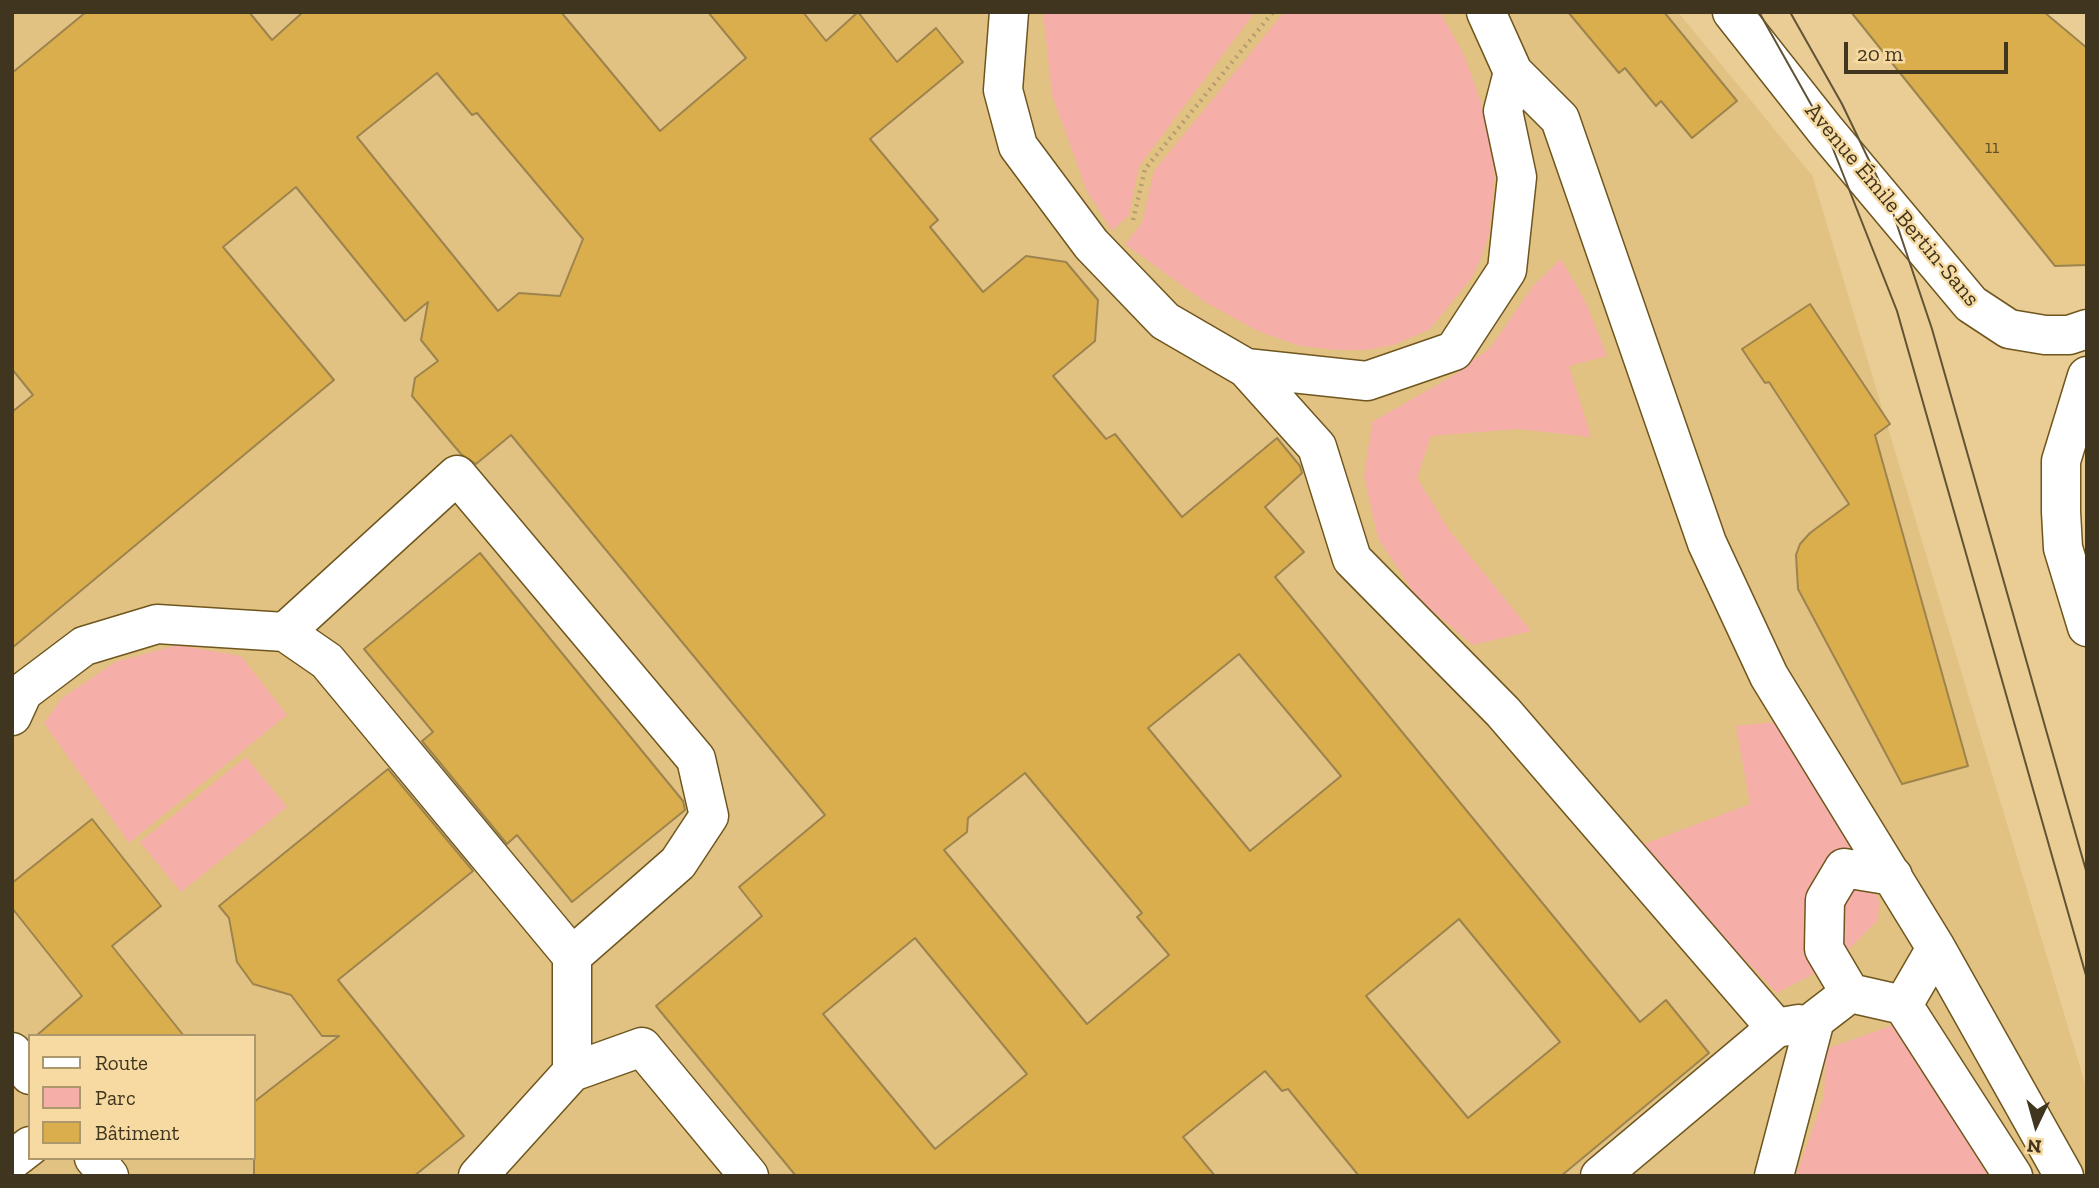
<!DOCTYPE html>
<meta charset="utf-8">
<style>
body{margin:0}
#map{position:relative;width:2099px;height:1188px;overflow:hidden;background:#e9cd94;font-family:"Zilla Slab",serif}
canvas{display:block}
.frame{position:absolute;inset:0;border:14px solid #40351e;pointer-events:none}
.legend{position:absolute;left:28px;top:1034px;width:228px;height:126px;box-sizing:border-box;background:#f6daa1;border:2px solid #ad986d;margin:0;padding:9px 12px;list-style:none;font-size:21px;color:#40351e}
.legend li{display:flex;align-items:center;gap:14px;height:35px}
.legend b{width:35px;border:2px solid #ad986d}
.north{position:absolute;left:2001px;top:1090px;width:70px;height:70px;-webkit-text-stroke:5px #f6daa1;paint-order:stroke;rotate:185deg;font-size:19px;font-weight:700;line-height:28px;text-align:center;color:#40351e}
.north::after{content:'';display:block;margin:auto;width:24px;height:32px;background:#40351e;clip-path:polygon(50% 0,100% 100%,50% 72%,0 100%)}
.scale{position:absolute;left:1844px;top:42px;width:164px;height:32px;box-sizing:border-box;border:4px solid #40351e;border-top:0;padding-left:9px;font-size:21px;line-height:24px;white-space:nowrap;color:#40351e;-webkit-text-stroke:5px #f6daa1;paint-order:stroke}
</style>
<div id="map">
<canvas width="2099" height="1188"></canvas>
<div class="frame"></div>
<ul class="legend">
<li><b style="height:9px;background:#fff"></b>Route</li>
<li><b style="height:19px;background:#f5aea8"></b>Parc</li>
<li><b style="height:19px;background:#daae4c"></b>Bâtiment</li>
</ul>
<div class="north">N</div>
<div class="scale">20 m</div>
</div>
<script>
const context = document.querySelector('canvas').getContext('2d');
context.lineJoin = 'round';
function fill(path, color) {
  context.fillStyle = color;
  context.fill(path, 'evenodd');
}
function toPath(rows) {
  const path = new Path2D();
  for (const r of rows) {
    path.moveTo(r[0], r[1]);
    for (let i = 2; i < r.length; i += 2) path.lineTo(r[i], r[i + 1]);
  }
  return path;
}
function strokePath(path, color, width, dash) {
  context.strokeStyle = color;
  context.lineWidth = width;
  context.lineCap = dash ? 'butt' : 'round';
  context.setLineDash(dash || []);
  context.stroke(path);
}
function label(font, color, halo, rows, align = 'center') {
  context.font = font + ' "Zilla Slab",serif';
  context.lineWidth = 5;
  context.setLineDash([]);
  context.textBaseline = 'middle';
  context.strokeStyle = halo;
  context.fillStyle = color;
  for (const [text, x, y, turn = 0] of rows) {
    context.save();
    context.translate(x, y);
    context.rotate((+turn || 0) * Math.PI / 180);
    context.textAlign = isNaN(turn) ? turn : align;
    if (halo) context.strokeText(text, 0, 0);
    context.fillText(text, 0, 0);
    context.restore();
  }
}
fill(toPath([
 [12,12,1678,12,1812,175,2087,1090,2087,1176,12,1176],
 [30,1036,254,1036,254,1158,30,1158]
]), '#e1c283');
fill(toPath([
 [1043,12,1255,12,1139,166,1129,215,1112,231,1087,191,1052,95],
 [1284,12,1440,12,1464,55,1481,102,1492,148,1495,176,1489,234,1483,253,1473,276,1430,329,1394,345,1367,350,1336,350,1300,346,1258,331,1205,302,1125,244,1142,223,1154,171],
 [1561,259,1586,303,1607,356,1569,366,1591,437,1517,429,1431,436,1417,478,1449,530,1531,631,1473,645,1418,599,1378,538,1364,476,1372,422,1454,375,1491,347,1533,286],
 [178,645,241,656,287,715,129,843,44,723,62,698,115,662],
 [1776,722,1861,861,1879,901,1878,920,1835,963,1777,993,1636,847,1750,804,1736,726],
 [246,757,287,807,181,892,140,842],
 [1896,1024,1988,1176,1796,1176,1824,1096,1826,1049]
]), '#f5aea8');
const building = toPath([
 [86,12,249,12,272,40,303,12,561,12,660,131,746,58,708,12,803,12,826,41,858,12,897,62,936,28,963,62,870,139,938,220,930,227,983,292,1026,256,1066,262,1098,300,1095,341,1053,376,1106,439,1115,434,1182,517,1277,438,1300,466,1302,473,1265,507,1304,552,1275,577,1640,1022,1666,1000,1709,1053,1561,1176,1359,1176,1288,1089,1282,1091,1265,1071,1183,1137,1215,1176,796,1176,656,1006,762,916,739,887,825,815,511,435,476,464,461,454,412,396,415,378,438,361,421,340,428,302,405,321,296,187,223,247,334,380,12,648,12,412,33,395,12,369,12,73,86,12],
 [437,73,472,115,477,113,583,239,560,296,519,293,498,311,357,137,437,73],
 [1239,654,1341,776,1250,851,1148,728,1239,654],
 [1025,773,1142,913,1137,917,1169,955,1087,1024,944,850,967,832,968,818,1025,773],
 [1459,919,1560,1042,1468,1118,1366,996,1459,919],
 [915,938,1027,1074,935,1149,823,1014,915,938],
 [1568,12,1664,12,1737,101,1692,138,1661,101,1656,106,1625,68,1619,73,1568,12],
 [1851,12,2044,12,2087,48,2087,265,2055,266,1851,12],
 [1810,304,1890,424,1875,435,1968,766,1902,784,1798,589,1796,555,1800,544,1810,533,1849,504,1769,382,1765,383,1742,349,1810,304],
 [480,553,683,801,685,810,572,902,517,835,507,844,422,741,433,732,364,649,480,553],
 [388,769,473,871,338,980,464,1136,414,1176,254,1176,254,1102,339,1036,322,1036,291,995,253,984,237,962,229,918,219,906,388,769],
 [92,819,161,906,112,946,184,1036,36,1036,82,996,12,908,12,883,92,819]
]);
fill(building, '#daae4c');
strokePath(building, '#9d834d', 2);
const minor = toPath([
 [1009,12,1003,90,1018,146,1091,244,1165,321,1246,368,1367,381,1454,351,1507,270,1517,177,1503,111,1513,72],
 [1486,12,1513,72,1560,119,1707,543,1769,676,1936,948,1903,1005,1850,993,1815,1020,1774,1176],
 [1732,12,1826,131,1971,304,2009,329,2045,335,2069,335,2087,329],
 [1246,368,1317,447,1352,559,1503,712,1776,1028],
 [2087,376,2061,461,2061,512,2063,548,2087,627],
 [285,632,327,661,572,956],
 [12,716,23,692,84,646,157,624,285,632,457,475,696,759,709,816,678,863,572,956,572,1072,478,1176],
 [1936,948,2064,1176],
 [1850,993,1824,949,1825,900,1844,868,1893,876],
 [1903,1005,2013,1176],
 [12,1052,30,1075],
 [572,1072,642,1047,749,1176],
 [94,1158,109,1176],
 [12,1160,30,1146],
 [1600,1176,1776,1028,1799,1024]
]);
strokePath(minor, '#6e561e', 41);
strokePath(toPath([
 [1133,220,1145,169,1273,12]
]), '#b49d6f', 4.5, [2, 5]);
strokePath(minor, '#fff', 38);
strokePath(toPath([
 [1759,12,1826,131,1897,311,2087,979],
 [1790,12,1842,104,1890,204,1932,329,2087,874]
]), '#615335', 2);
label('19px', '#66532a', null, [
 ["11",1992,148]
]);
label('23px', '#40351e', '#f6daa1', [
 ["Avenue Émile Bertin-Sans",1892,205,50]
]);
</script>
